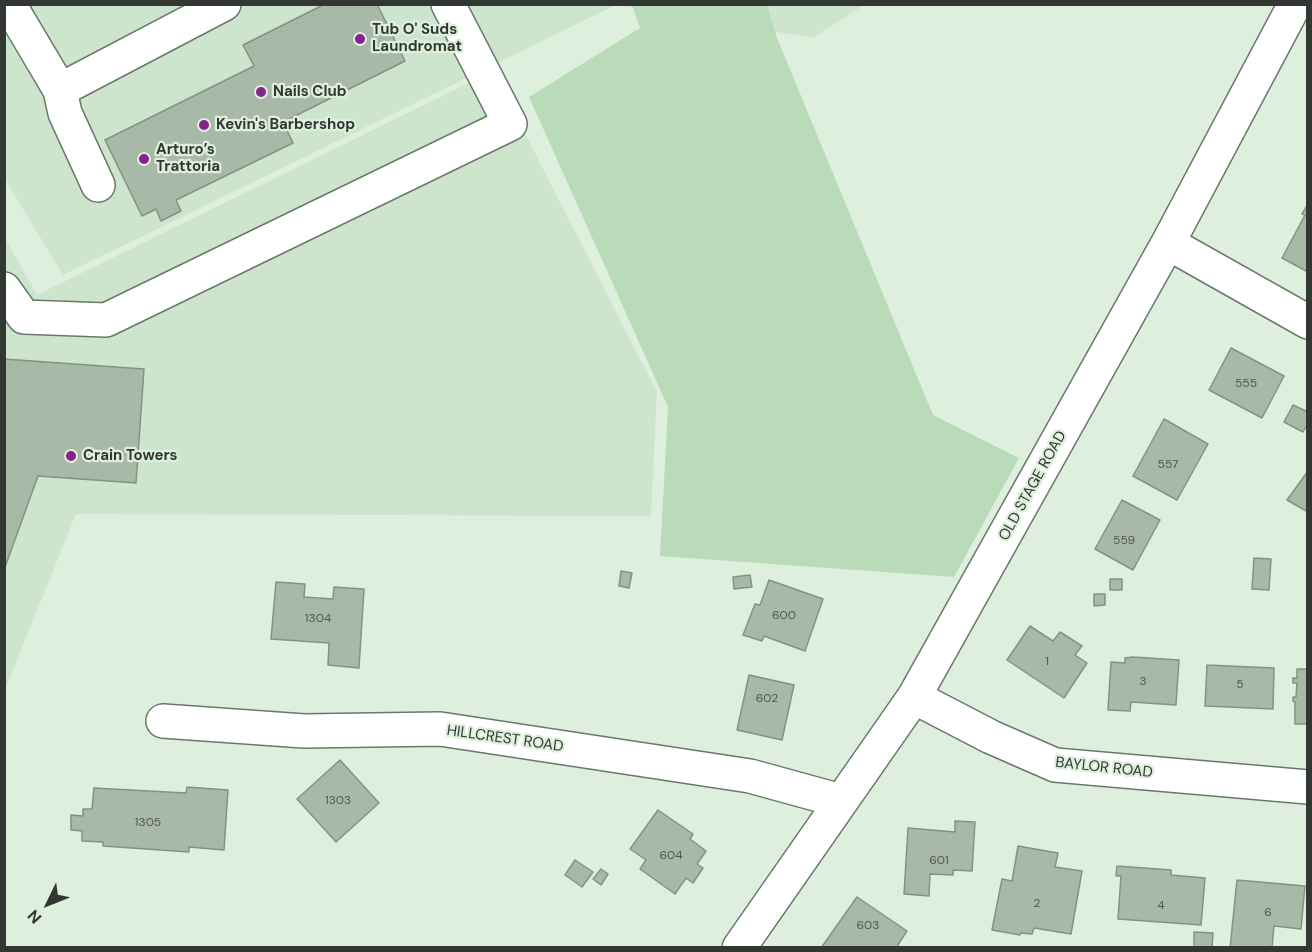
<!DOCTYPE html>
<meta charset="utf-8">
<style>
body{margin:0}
#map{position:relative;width:1312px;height:952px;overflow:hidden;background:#def0dd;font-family:"DM Sans",sans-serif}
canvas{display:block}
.frame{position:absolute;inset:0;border:6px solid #313831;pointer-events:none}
.north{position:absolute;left:18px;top:874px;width:60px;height:60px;-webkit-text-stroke:4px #def0dd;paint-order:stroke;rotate:227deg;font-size:16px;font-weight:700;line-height:24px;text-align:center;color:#313831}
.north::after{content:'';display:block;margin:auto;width:21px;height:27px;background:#313831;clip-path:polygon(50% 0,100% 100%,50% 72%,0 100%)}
</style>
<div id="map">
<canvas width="1312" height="952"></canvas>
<div class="frame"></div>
<div class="north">N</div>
</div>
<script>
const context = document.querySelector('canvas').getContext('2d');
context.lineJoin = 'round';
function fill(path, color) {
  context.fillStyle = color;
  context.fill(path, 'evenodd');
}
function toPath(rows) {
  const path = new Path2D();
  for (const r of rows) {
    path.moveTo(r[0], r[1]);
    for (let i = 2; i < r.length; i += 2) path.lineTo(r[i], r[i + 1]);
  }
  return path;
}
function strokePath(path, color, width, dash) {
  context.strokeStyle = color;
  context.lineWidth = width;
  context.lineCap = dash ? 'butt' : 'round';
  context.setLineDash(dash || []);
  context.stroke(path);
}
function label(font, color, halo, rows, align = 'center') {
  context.font = font + ' "DM Sans",sans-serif';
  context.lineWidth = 4.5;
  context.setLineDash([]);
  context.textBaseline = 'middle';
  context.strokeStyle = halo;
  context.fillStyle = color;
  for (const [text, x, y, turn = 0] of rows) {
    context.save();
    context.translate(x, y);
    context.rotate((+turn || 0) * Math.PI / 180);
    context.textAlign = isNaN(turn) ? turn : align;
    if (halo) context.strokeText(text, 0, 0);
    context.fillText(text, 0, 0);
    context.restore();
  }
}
fill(toPath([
 [8,5,864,5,813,38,616,5,63,275,5,179,4,7],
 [493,71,657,392,651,516,76,514,5,690,5,238,37,295]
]), '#cee5cd');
fill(toPath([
 [632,5,767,5,777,38,933,415,1019,458,954,577,660,556,668,407,529,97,640,28]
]), '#b9dbb9');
const building = toPath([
 [325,4,377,4,405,61,283,122,293,143,176,200,181,211,161,221,156,209,142,216,105,140,254,66,243,45,325,4],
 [1308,204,1308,272,1282,258,1305,215,1302,214,1308,204],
 [1231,348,1284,376,1262,418,1209,390,1231,348],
 [4,359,144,369,136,483,38,476,4,570,4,359],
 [1293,405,1308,412,1308,423,1303,432,1284,422,1293,405],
 [1164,419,1208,444,1177,500,1133,476,1164,419],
 [1308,471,1308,512,1287,500,1308,471],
 [1122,500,1160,520,1133,570,1095,549,1122,500],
 [1254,558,1271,559,1269,590,1252,589,1254,558],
 [621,571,632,573,629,588,619,586,621,571],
 [750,575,752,587,734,589,733,577,750,575],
 [1110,579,1122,579,1122,590,1110,590,1110,579],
 [769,580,823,599,805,651,764,636,762,641,743,635,755,604,760,605,769,580],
 [276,582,305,584,304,597,333,599,334,587,364,589,359,668,328,665,329,643,271,639,276,582],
 [1094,594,1105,594,1105,605,1094,606,1094,594],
 [1030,626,1053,641,1060,632,1082,646,1075,655,1087,663,1064,698,1007,660,1030,626],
 [1133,657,1179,660,1176,705,1131,702,1130,711,1108,710,1111,662,1125,663,1125,658,1133,657],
 [1207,665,1274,668,1273,709,1205,706,1207,665],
 [1297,669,1308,669,1308,724,1295,724,1295,702,1293,701,1293,697,1296,697,1297,683,1293,683,1293,678,1297,678,1297,669],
 [749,675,794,685,782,740,737,730,749,675],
 [340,760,379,803,336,842,297,799,340,760],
 [187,787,228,790,224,850,189,847,189,852,103,846,103,842,82,841,82,831,71,830,71,815,83,816,83,809,92,809,94,788,186,793,187,787],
 [658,810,693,834,690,839,706,851,697,864,703,868,693,883,686,878,675,894,640,869,646,860,630,849,658,810],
 [955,821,975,822,972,871,953,870,953,875,930,874,929,896,904,894,908,828,955,832,955,821],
 [1018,846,1058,853,1055,867,1082,871,1071,934,1034,928,1032,934,1021,933,1020,935,992,930,1002,879,1012,881,1018,846],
 [575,860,593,872,582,887,565,875,575,860],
 [1117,866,1171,870,1171,875,1205,878,1201,925,1118,919,1121,876,1116,876,1117,866],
 [601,869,608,874,601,885,593,879,601,869],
 [1237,880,1305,886,1301,929,1274,926,1272,948,1230,948,1237,880],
 [857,897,907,931,896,948,821,948,857,897],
 [1194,932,1213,933,1212,948,1194,948,1194,932]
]);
fill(building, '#a8b9a7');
strokePath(building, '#839383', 1.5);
const minor = toPath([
 [9,4,60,90,224,4],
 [60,90,65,113,98,185],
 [1168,243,1308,322],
 [4,289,24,317,106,320,510,124,448,4],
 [914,697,991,737,1055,765,1308,787],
 [163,721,304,731,440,729,750,776,841,801],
 [739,948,914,697,1168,243,1295,4]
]);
strokePath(minor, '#697969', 36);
strokePath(minor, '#fff', 33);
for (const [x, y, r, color] of [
 [360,39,6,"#86248e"],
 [261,92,6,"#86248e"],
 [204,125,6,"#86248e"],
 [144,159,6,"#86248e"],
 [71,456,6,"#86248e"]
]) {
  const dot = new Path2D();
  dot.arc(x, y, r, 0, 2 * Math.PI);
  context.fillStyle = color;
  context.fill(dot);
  strokePath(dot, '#def0dd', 2);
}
label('12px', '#4f584e', null, [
 ["555",1246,384],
 ["557",1168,465],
 ["559",1124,541],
 ["600",784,616],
 ["1304",318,619],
 ["1",1047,662],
 ["3",1143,682],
 ["5",1240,685],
 ["602",767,699],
 ["1303",338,801],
 ["1305",148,823],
 ["604",671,856],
 ["601",939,861],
 ["2",1037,904],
 ["4",1161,906],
 ["6",1268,913],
 ["603",868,926]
]);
label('bold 15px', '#313831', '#def0dd', [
 ["Tub O' Suds",372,30],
 ["Laundromat",372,47],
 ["Nails Club",273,92],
 ["Kevin's Barbershop",216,125],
 ["Arturo’s",156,150],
 ["Trattoria",156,167],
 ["Crain Towers",83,456]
], 'left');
label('15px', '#313831', '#def0dd', [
 ["OLD STAGE ROAD",1033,486,-61],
 ["HILLCREST ROAD",505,739,8],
 ["BAYLOR ROAD",1104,768,6]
]);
</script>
